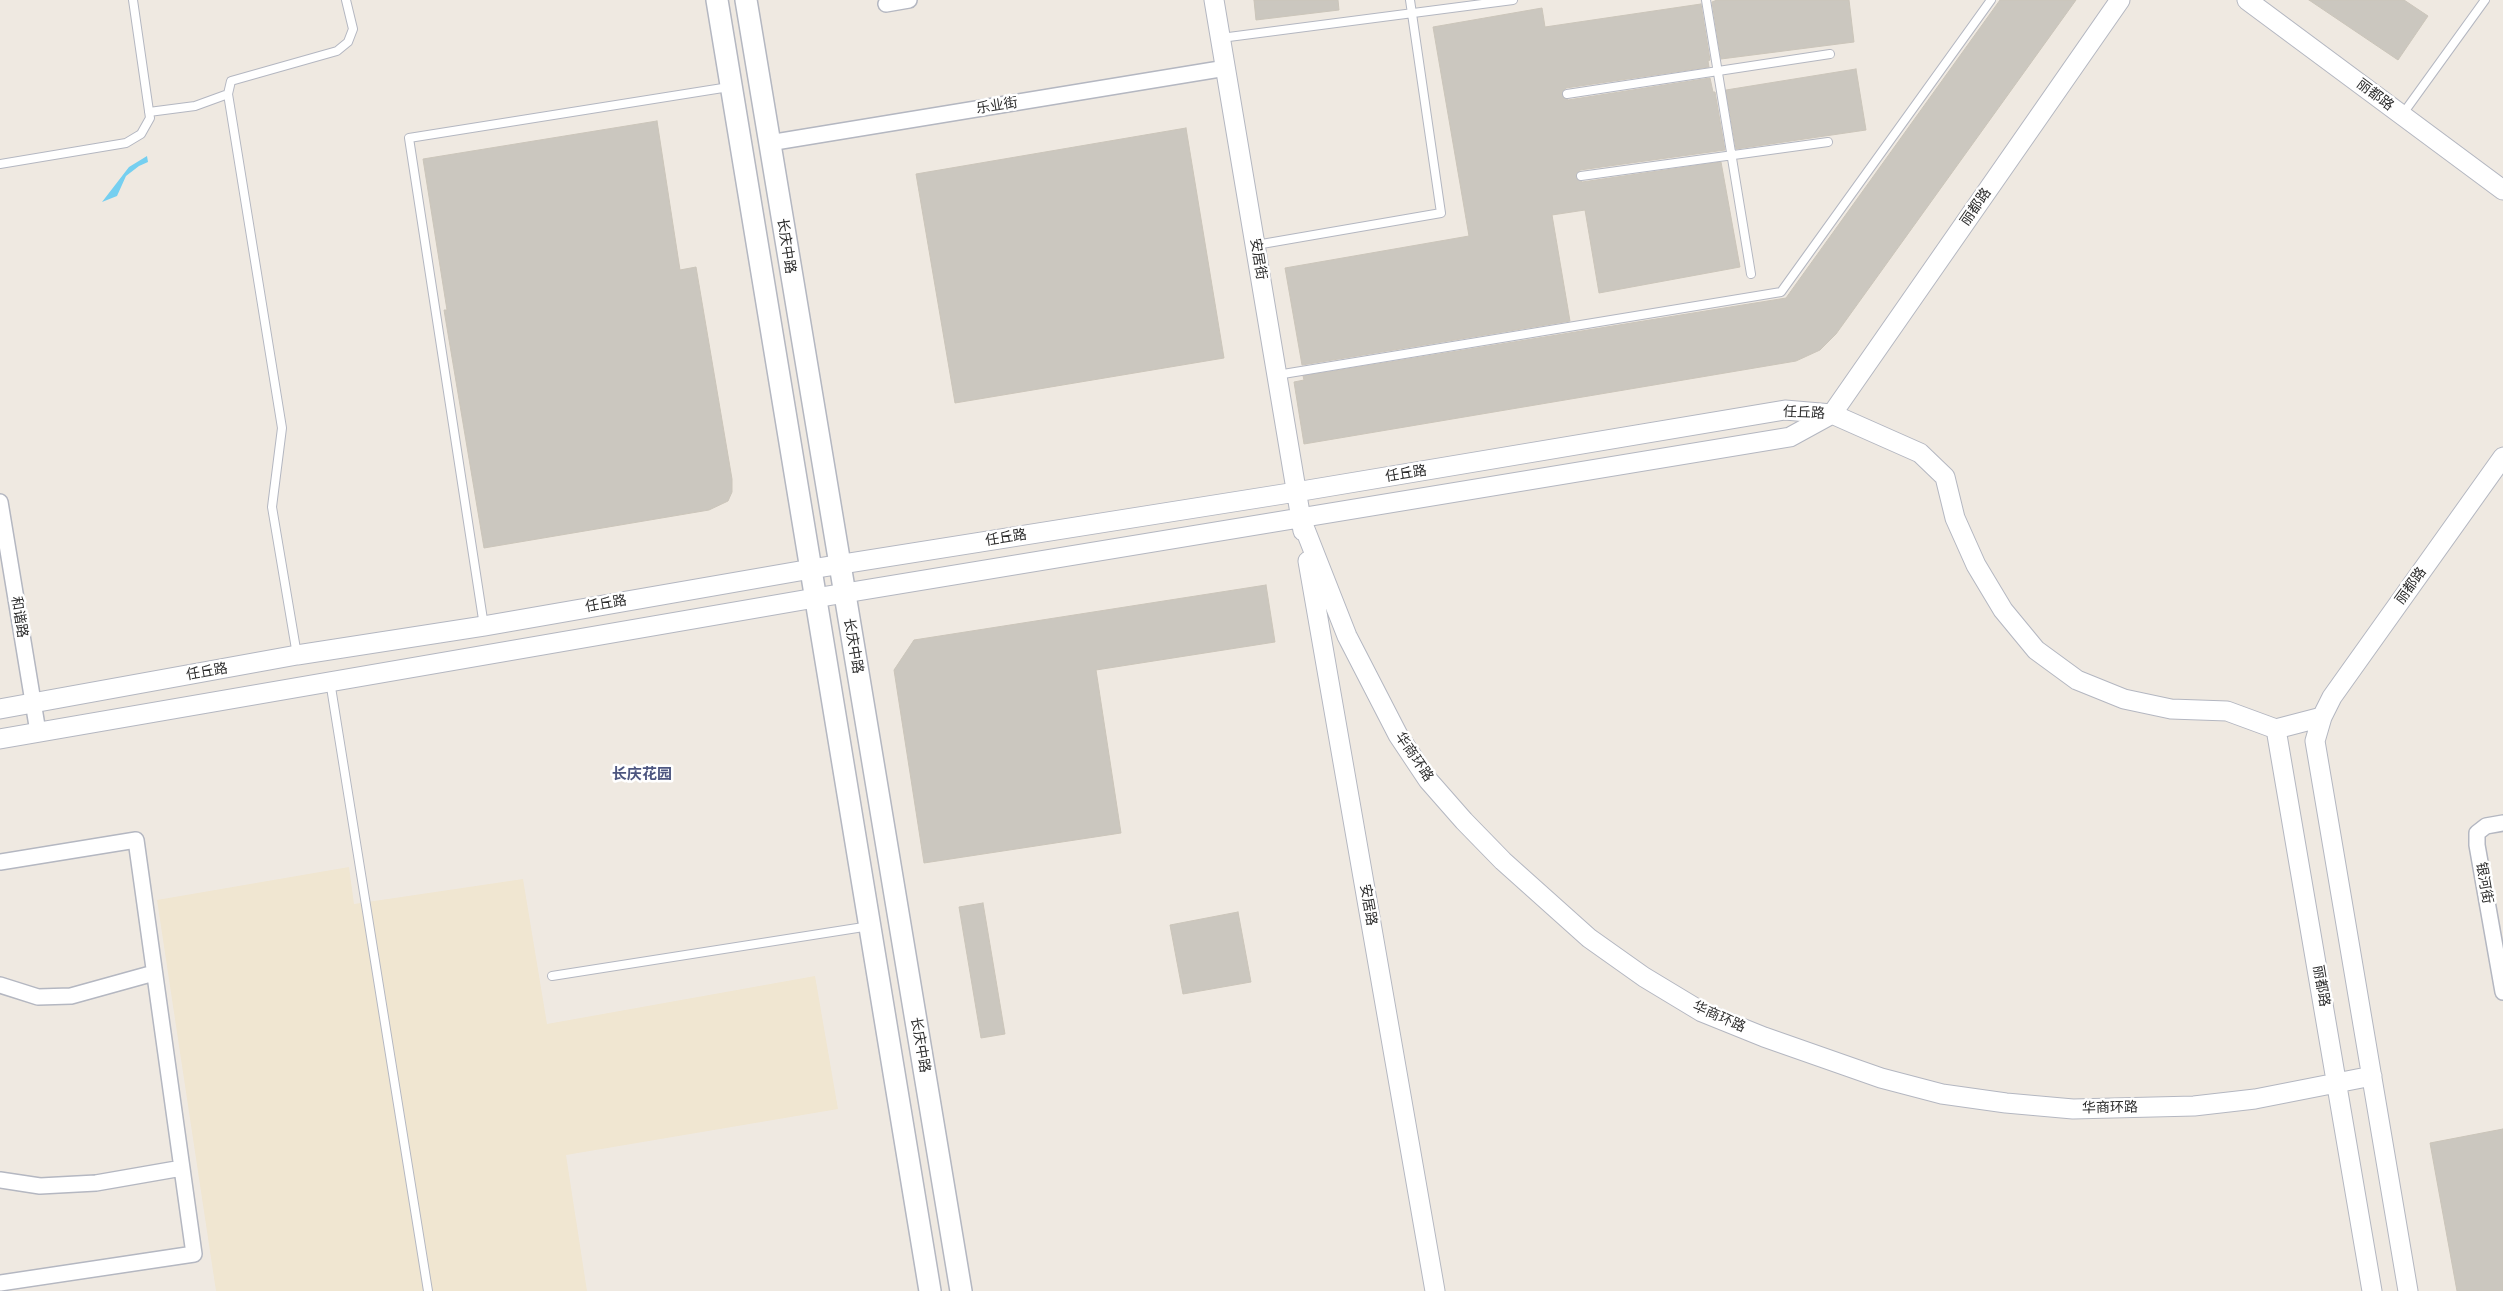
<!DOCTYPE html>
<meta charset="utf-8">
<style>
body{margin:0}
canvas{display:block;background:#efe9e1}
</style>
<canvas width="2503" height="1291"></canvas>
<script>
const context = document.querySelector('canvas').getContext('2d');
context.lineJoin = 'round';
function fill(path, color) {
  context.fillStyle = color;
  context.fill(path, 'evenodd');
}
function toPath(rows) {
  const path = new Path2D();
  for (const r of rows) {
    path.moveTo(r[0], r[1]);
    for (let i = 2; i < r.length; i += 2) path.lineTo(r[i], r[i + 1]);
  }
  return path;
}
function strokePath(path, color, width, dash) {
  context.strokeStyle = color;
  context.lineWidth = width;
  context.lineCap = dash ? 'butt' : 'round';
  context.setLineDash(dash || []);
  context.stroke(path);
}
function label(font, color, halo, rows, align = 'center') {
  context.font = font + ' Karla,"Noto Sans SC",sans-serif';
  context.lineWidth = 5;
  context.setLineDash([]);
  context.textBaseline = 'middle';
  context.strokeStyle = halo;
  context.fillStyle = color;
  for (const [text, x, y, turn = 0] of rows) {
    context.save();
    context.translate(x, y);
    context.rotate((+turn || 0) * Math.PI / 180);
    context.textAlign = isNaN(turn) ? turn : align;
    if (halo) context.strokeText(text, 0, 0);
    context.fillText(text, 0, 0);
    context.restore();
  }
}
fill(toPath([
 [349,867,354,904,523,879,547,1024,815,976,838,1109,566,1155,587,1291,216,1291,157,900]
]), '#f0e6d1');
fill(toPath([
 [147,156,148,162,139,166,126,176,117,196,102,202,129,167]
]), '#75cff0');
const building = toPath([
 [1254,0,1338,0,1339,10,1256,20,1254,0],
 [1717,0,1849,0,1854,42,1721,59,1712,2,1717,0],
 [2000,0,2076,0,1836,334,1820,350,1796,361,1304,444,1294,382,1304,380,1303,376,1786,298,2000,0],
 [2309,0,2404,0,2428,16,2398,60,2309,0],
 [1701,4,1710,60,1708,61,1709,67,1566,88,1561,94,1568,100,1710,78,1713,92,1715,92,1725,150,1580,170,1576,177,1582,182,1721,162,1740,267,1599,293,1585,210,1552,215,1570,321,1302,365,1285,268,1469,236,1433,27,1542,8,1545,27,1701,4],
 [1856,69,1866,130,1736,149,1726,90,1856,69],
 [657,121,680,270,696,267,732,479,732,492,728,501,709,510,484,548,444,310,447,310,423,159,657,121],
 [1186,128,1224,358,955,403,916,174,1186,128],
 [1266,585,1275,642,1096,670,1121,833,924,863,894,670,914,640,1266,585],
 [983,903,1005,1034,981,1038,959,907,983,903],
 [1238,912,1251,982,1183,994,1170,925,1238,912],
 [2503,1129,2503,1291,2457,1291,2430,1143,2503,1129]
]);
fill(building, '#cbc7bf');
strokePath(building, '#cbc5ba', 1);
const service = toPath([
 [1706,0,1751,274],
 [1221,38,1513,0],
 [1567,94,1830,54],
 [149,112,195,106,228,94],
 [2402,115,2485,0],
 [0,164,126,143,141,134,150,118,133,0],
 [1581,176,1828,142],
 [1256,245,1441,213,1410,0],
 [1277,375,1781,292,1991,0],
 [484,626,409,138,729,87],
 [297,655,272,507,282,428,228,94,231,81,337,51,348,42,353,29,346,0],
 [330,681,428,1291],
 [552,976,870,926]
]);
const minor = toPath([
 [886,4,909,0],
 [769,143,1226,68],
 [0,502,38,732],
 [2503,823,2486,826,2477,833,2477,845,2503,992],
 [0,862,136,840,194,1254,0,1283],
 [0,985,38,997,71,996,154,973],
 [0,1180,40,1186,96,1183,182,1168]
]);
const tertiary = toPath([
 [1214,0,1303,531],
 [2247,0,2503,190],
 [1301,519,1347,636,1398,735,1428,780,1464,821,1503,861,1589,938,1644,977,1702,1012,1764,1037,1881,1078,1942,1094,2006,1103,2073,1109,2194,1106,2255,1099,2372,1076],
 [1308,561,1435,1291],
 [0,709,297,655,484,626,811,569,1296,492,1785,410,1832,414,1920,453,1945,477,1955,518,1976,565,2003,610,2036,650,2077,680,2124,699,2171,709,2227,711,2276,729],
 [2322,717,2276,729,2372,1291],
 [0,739,815,598,1790,437,1832,414,2120,0],
 [2408,1291,2315,741,2322,717,2332,697,2503,457]
]);
const secondary = toPath([
 [717,0,930,1291],
 [746,0,961,1291]
]);
strokePath(service, '#b4b7c1', 10);
strokePath(minor, '#b4b7c1', 18);
strokePath(tertiary, '#b4b7c1', 21);
strokePath(secondary, '#b4b7c1', 24);
strokePath(service, '#fff', 8);
strokePath(minor, '#fff', 15);
strokePath(tertiary, '#fff', 19);
strokePath(secondary, '#fff', 21);
label('14px', '#2e2e2e', '#fff', [
 ["丽都路",2375,95,37],
 ["乐业街",997,106,-9],
 ["丽都路",1976,207,-55],
 ["长庆中路",786,246,81],
 ["安居街",1258,259,81],
 ["任丘路",1804,413,3],
 ["任丘路",1406,474,-9],
 ["任丘路",1006,538,-9],
 ["丽都路",2411,586,-54],
 ["任丘路",606,604,-10],
 ["和谐路",19,617,81],
 ["长庆中路",853,646,80],
 ["任丘路",207,672,-10],
 ["华商环路",1414,757,56],
 ["银河街",2484,883,80],
 ["安居路",1368,905,80],
 ["丽都路",2321,986,80],
 ["华商环路",1719,1017,24],
 ["长庆中路",920,1045,80],
 ["华商环路",2110,1108,-1]
]);
label('bold 15px', '#4d5680', '#fff', [
 ["长庆花园",642,775]
]);
</script>
